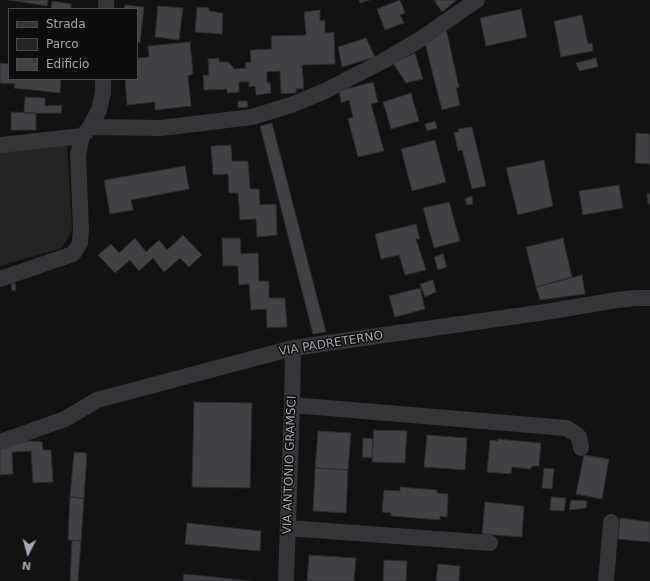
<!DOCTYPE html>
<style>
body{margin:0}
#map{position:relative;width:650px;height:581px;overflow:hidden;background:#111112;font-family:"DejaVu Sans",sans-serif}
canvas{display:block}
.legend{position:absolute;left:8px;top:8px;width:130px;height:72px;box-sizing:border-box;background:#0c0c0d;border:1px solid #494a4f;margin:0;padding:5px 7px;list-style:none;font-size:12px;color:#a4a7b2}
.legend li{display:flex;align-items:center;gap:8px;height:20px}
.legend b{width:20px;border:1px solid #494a4f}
.north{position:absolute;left:8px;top:533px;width:40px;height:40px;-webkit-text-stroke:3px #0c0c0d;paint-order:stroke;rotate:186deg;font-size:11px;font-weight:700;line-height:16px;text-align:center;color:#a4a7b2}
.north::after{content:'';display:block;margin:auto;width:14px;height:18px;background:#a4a7b2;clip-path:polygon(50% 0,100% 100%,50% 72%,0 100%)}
</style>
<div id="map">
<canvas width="650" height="581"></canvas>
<ul class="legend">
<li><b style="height:5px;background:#343539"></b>Strada</li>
<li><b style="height:11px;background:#202621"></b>Parco</li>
<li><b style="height:11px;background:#404145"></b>Edificio</li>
</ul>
<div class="north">N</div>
</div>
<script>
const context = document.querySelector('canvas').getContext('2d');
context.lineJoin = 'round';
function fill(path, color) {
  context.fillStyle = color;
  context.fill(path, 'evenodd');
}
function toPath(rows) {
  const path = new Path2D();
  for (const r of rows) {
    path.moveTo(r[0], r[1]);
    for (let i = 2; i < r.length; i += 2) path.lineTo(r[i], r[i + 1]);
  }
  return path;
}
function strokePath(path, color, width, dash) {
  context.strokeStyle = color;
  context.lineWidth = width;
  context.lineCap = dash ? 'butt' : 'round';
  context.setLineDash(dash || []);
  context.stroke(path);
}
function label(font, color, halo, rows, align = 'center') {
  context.font = font + ' "DejaVu Sans",sans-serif';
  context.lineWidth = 3;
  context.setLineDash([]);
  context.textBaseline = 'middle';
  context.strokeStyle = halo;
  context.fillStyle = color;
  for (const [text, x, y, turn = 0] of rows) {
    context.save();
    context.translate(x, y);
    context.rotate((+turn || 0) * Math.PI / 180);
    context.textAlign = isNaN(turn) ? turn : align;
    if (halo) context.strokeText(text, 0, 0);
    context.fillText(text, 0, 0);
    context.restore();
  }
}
fill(toPath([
 [67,143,72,230,62,248,0,266,0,145]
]), '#202621');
const building = toPath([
 [9,0,48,0,47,6,9,0],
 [359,0,370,0,360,3,359,0],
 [400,0,405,13,400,15,404,23,385,30,377,9,400,0],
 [434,0,457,0,442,12,434,0],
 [52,1,71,4,71,9,51,9,52,1],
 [125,5,144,7,140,43,137,42,137,9,124,9,125,5],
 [158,6,183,8,179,40,155,37,158,6],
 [197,7,209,8,209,11,223,13,222,34,195,32,197,7],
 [521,9,527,37,486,46,480,18,521,9],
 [320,10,320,21,325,20,325,33,334,32,335,64,302,65,304,89,296,89,296,93,281,94,280,71,267,72,267,82,270,83,271,93,256,95,255,86,249,87,249,82,239,82,239,92,227,93,227,89,204,90,203,75,209,75,208,59,219,58,219,62,228,62,233,67,234,69,246,68,245,63,251,62,250,50,272,49,271,36,306,35,304,12,320,10],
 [582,15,588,44,592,43,593,51,561,57,554,21,582,15],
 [446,29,459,87,456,88,460,105,442,110,425,43,446,29],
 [366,38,375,57,342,67,338,47,366,38],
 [190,42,193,74,188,76,191,106,155,110,155,102,127,105,125,79,137,79,137,58,149,57,148,46,190,42],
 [415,53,423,79,406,83,393,63,415,53],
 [596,58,598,67,579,71,576,63,596,58],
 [0,63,9,64,9,79,61,79,60,93,14,88,15,84,0,83,0,63],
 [373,82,378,102,371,104,384,151,358,157,348,119,353,117,349,100,341,103,339,91,373,82],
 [411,93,419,121,391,129,383,102,411,93],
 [25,97,45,98,45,106,62,105,61,113,24,113,25,97],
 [238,101,247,101,248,107,238,108,238,101],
 [11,112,36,113,36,130,11,130,11,112],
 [435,121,437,128,427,131,425,124,435,121],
 [272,123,326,332,313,334,260,126,272,123],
 [472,127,486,186,472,189,462,150,458,151,454,132,459,132,458,129,472,127],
 [636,133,650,134,650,164,635,163,636,133],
 [435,140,446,182,412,191,401,149,435,140],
 [231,145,232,161,248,161,250,189,259,189,260,205,276,204,277,235,257,237,256,219,240,220,238,193,229,193,228,174,213,175,211,146,231,145],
 [544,160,553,206,518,215,506,168,544,160],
 [185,166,189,189,131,200,133,210,110,214,104,180,185,166],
 [619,185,623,208,583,215,579,191,619,185],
 [647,194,650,194,650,204,648,204,647,194],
 [472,196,473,204,467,205,465,199,472,196],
 [449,202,460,241,434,248,423,208,449,202],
 [416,224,420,239,416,239,426,270,405,275,399,255,381,259,375,234,416,224],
 [183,235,202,255,189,267,180,258,164,272,153,258,139,271,130,260,115,273,98,255,111,244,119,253,135,238,146,252,159,240,167,250,183,235],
 [222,238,240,238,241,254,258,253,259,281,269,281,269,298,285,298,287,327,267,328,266,309,251,310,249,284,239,285,238,266,223,266,222,238],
 [563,238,572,277,536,287,526,247,563,238],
 [443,254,447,267,438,270,434,257,443,254],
 [582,275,585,294,540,300,536,287,582,275],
 [433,280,436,292,425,297,420,284,433,280],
 [15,283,16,291,12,290,11,284,15,283],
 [420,288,425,309,395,317,389,296,420,288],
 [194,402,252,403,250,488,192,487,194,402],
 [374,430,407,431,405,463,372,462,374,430],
 [318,431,351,433,348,470,315,468,318,431],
 [427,435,467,438,465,470,424,467,427,435],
 [363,438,373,439,372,458,362,457,363,438],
 [498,439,541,443,539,466,533,466,530,469,512,467,511,474,487,472,490,440,498,441,498,439],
 [28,441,42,442,43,450,51,450,53,482,33,483,31,451,12,452,13,474,0,475,0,446,28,441],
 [74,452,87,453,84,498,70,497,74,452],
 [584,455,609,459,602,499,576,494,584,455],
 [315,468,348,470,346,513,313,511,315,468],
 [544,468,554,469,552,489,542,488,544,468],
 [400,487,437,490,437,493,448,494,447,517,440,516,440,520,391,516,391,513,382,512,384,490,400,491,400,487],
 [70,497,84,498,81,541,68,540,70,497],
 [551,497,566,498,564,511,550,510,551,497],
 [571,500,587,501,586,508,569,510,571,500],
 [485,502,524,506,522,537,482,534,485,502],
 [620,518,650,522,650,542,618,539,620,518],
 [187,523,261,531,260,551,185,544,187,523],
 [72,540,81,541,78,581,70,581,72,540],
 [309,555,356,558,354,581,307,581,309,555],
 [384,560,407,561,406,581,383,581,384,560],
 [438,564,460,566,459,581,436,581,438,564],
 [184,574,251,581,183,581,184,574]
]);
fill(building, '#404145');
strokePath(building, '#2b2b2e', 1);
strokePath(toPath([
 [106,9,106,0],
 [90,127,161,128,252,117,291,105,325,91,385,60,419,40,477,0],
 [85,133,90,127,99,110,103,93,103,79],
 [0,145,82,136],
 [0,279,73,254,80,243,81,230,78,155,82,136],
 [292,405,566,428,573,432,579,437,581,448],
 [0,442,65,419,97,400,293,348,552,311,617,300,636,298,650,298],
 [288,528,490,543],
 [286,581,292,405,293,348],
 [606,581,611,522]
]), '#343539', 16);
label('12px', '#a4a7b2', '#0c0c0d', [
 ["VIA PADRETERNO",331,344,-9],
 ["VIA ANTONIO GRAMSCI",290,465,-88]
]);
</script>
